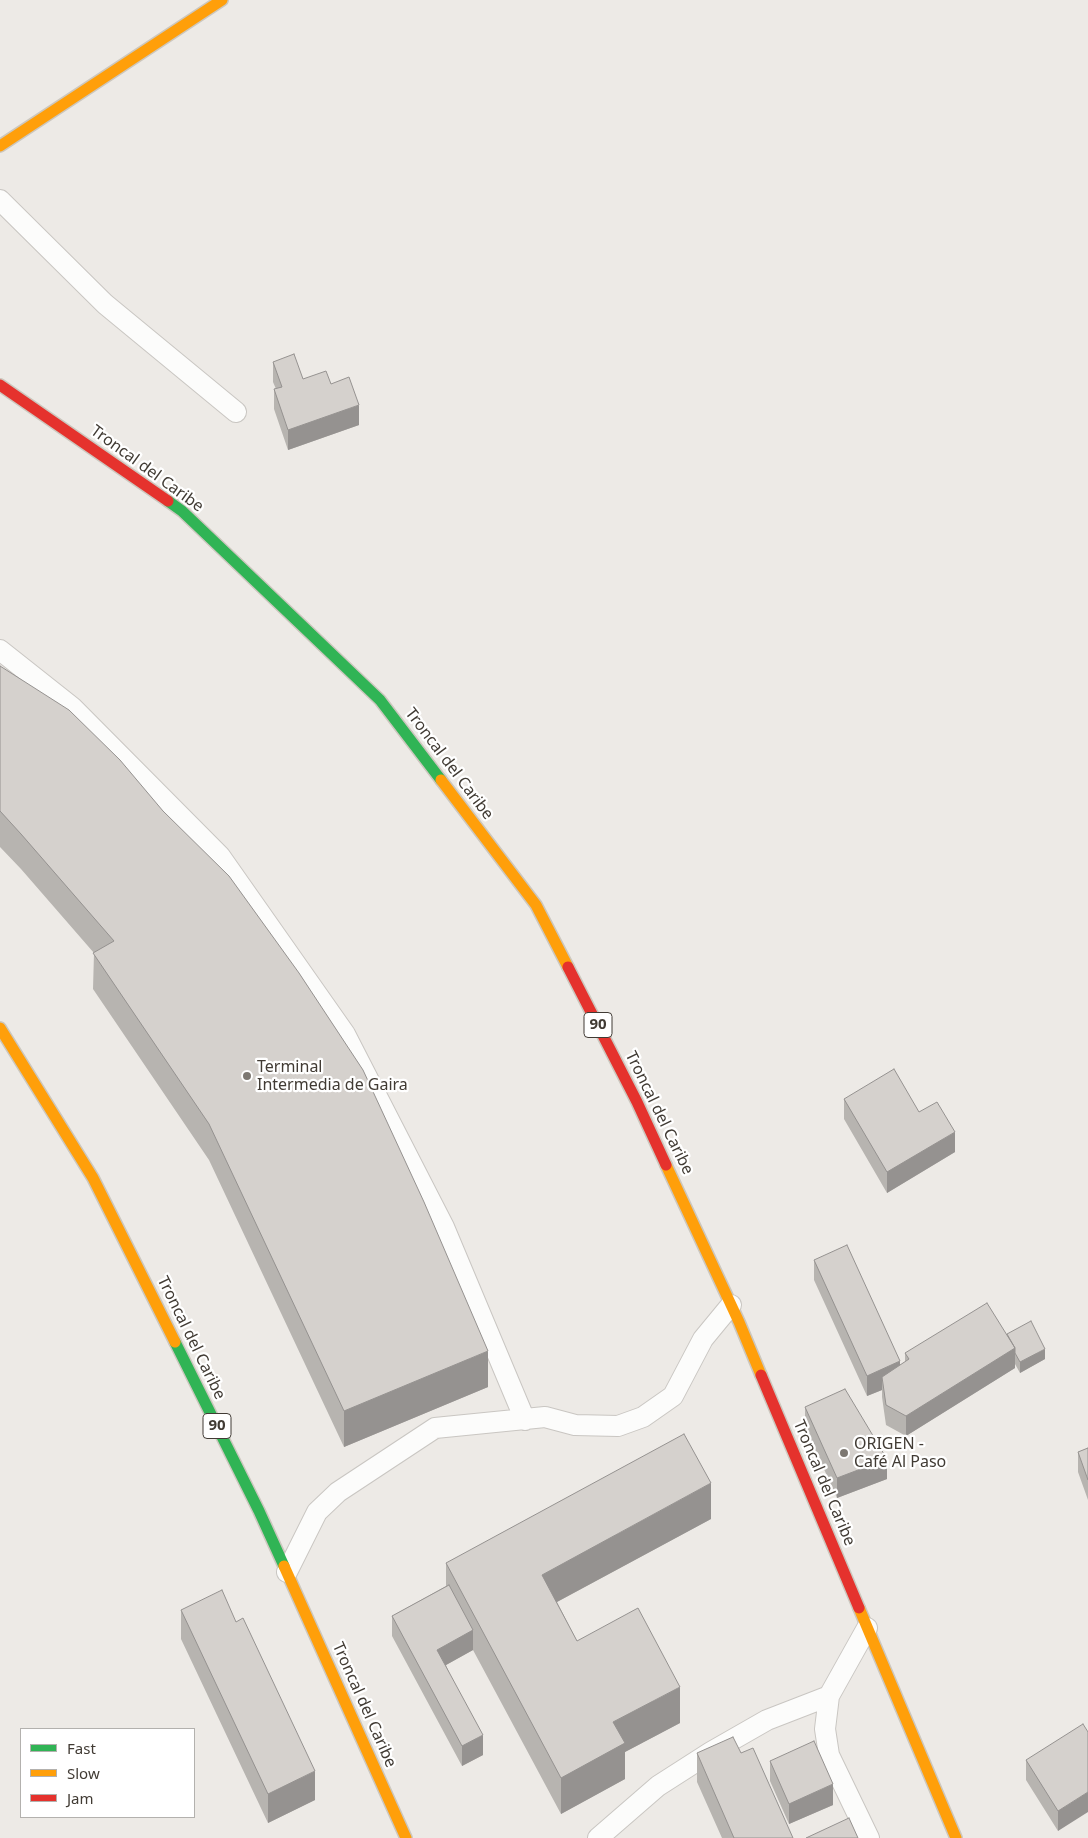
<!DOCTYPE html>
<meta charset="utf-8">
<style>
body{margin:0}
#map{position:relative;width:1088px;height:1838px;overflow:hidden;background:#edeae6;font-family:"Noto Sans",sans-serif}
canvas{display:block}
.legend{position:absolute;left:20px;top:1728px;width:175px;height:90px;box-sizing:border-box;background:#fff;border:1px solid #b3b1ae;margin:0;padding:6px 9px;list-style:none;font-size:15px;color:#413b34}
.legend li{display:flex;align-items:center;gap:10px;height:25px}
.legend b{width:25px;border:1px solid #b3b1ae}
</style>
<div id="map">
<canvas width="1088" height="1838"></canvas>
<ul class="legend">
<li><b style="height:6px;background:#30b455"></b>Fast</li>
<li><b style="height:6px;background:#ff9f0a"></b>Slow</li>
<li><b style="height:6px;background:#e5322d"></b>Jam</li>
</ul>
</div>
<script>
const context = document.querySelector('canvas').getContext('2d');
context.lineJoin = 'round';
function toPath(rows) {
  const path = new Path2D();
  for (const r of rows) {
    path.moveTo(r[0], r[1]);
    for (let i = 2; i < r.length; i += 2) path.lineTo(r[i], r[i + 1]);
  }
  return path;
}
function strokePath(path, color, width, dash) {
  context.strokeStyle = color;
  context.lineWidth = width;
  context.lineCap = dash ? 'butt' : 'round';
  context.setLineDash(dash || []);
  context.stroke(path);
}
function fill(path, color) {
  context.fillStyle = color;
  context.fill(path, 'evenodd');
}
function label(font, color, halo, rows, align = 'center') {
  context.font = font + ' "Noto Sans",sans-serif';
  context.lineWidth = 4.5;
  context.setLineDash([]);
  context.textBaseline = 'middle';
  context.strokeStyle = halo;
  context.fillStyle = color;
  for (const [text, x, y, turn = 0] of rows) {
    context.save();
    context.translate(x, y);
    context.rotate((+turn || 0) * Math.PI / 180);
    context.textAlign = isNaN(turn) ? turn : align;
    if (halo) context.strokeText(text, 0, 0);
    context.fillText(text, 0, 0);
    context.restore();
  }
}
const lane = toPath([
 [0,200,105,304,236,412],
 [0,650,72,707,220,856,345,1034,444,1227,525,1420],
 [287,1572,317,1512,338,1492,435,1428,545,1417,575,1425,618,1426,643,1417,673,1396,703,1339,731,1305],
 [867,1628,829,1696,825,1729,829,1755,869,1838],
 [598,1838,658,1786,711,1752,767,1720,829,1696]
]);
const fast = toPath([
 [168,501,182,511,380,700,441,780],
 [175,1342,259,1511,284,1566]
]);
const slow = toPath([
 [0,146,222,0],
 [441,780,536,905,568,967],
 [0,1028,93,1178,175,1342],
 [666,1165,739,1322,761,1375],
 [284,1566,406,1838],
 [859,1608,956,1838]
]);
const jam = toPath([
 [0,385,168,501],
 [568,967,637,1102,666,1165],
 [761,1375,859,1608]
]);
strokePath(lane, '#c9c6c2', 22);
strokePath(fast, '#ccc7be', 14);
strokePath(slow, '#ccc7be', 14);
strokePath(jam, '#ccc7be', 14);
strokePath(lane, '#fcfcfb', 20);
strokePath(fast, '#30b455', 11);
strokePath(slow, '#ff9f0a', 11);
strokePath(jam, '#e5322d', 11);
fill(toPath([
 [273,362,303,379,331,384,359,425,288,450,274,409,274,389,276,389,273,382],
 [0,666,488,1387,344,1447,209,1160,93,989,94,953,21,869,0,847],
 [844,1099,919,1112,955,1152,887,1193,844,1119],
 [814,1260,900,1365,905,1362,905,1353,1007,1334,1045,1359,1020,1373,1015,1364,1015,1368,906,1436,886,1425,882,1397,882,1390,867,1396,814,1280],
 [805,1407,887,1479,837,1498,805,1427],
 [1088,1448,1088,1500,1078,1472,1078,1452],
 [711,1519,557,1602,577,1641,680,1723,625,1752,625,1779,561,1814,473,1650,446,1665,483,1755,462,1766,392,1636,392,1616,446,1586,446,1563],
 [181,1610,315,1800,268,1823,181,1639],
 [1088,1732,1058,1831,1026,1780,1026,1760],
 [697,1753,741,1753,793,1838,722,1838,697,1782],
 [770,1761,833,1805,789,1824,770,1781]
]), '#b7b4b0');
fill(toPath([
 [359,405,359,425,288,450,288,430],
 [955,1132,955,1152,887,1193,887,1172],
 [1015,1348,1015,1368,906,1436,906,1416],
 [1045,1349,1045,1359,1020,1373,1020,1362],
 [488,1351,488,1387,344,1447,344,1411],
 [900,1361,900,1381,882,1377,882,1390,867,1396,867,1376],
 [887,1459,887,1479,837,1498,837,1478],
 [711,1483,711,1519,542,1610,542,1575],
 [473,1630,473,1650,437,1670,437,1650],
 [680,1687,680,1723,625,1752,625,1779,561,1814,561,1778,613,1722],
 [483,1735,483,1755,462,1766,462,1746],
 [315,1771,315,1800,268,1823,268,1794],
 [833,1784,833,1805,789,1824,789,1804],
 [1088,1792,1088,1812,1058,1831,1058,1811]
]), '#959290');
const building = toPath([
 [294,354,303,379,326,371,331,384,349,377,359,405,288,430,274,389,282,387,273,362,294,354],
 [0,666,69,710,120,760,163,811,229,876,299,973,363,1070,424,1202,488,1351,344,1411,209,1124,93,953,114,941,21,834,0,811,0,666],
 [894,1069,919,1112,937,1102,955,1132,887,1172,844,1099,894,1069],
 [847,1245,900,1361,867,1376,814,1260,847,1245],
 [987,1303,1015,1348,906,1416,886,1405,882,1377,909,1359,905,1353,987,1303],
 [1031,1321,1045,1349,1020,1362,1015,1353,1015,1348,1007,1334,1031,1321],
 [845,1389,887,1459,837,1478,805,1407,845,1389],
 [684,1434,711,1483,542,1575,577,1641,638,1608,680,1687,613,1722,625,1743,561,1778,446,1563,684,1434],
 [1088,1448,1088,1480,1078,1452,1088,1448],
 [449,1585,473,1630,437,1650,483,1735,462,1746,392,1616,449,1585],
 [222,1590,236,1622,243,1618,315,1771,268,1794,181,1610,222,1590],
 [1083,1724,1088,1732,1088,1792,1058,1811,1026,1760,1083,1724],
 [733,1737,741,1753,753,1748,793,1838,734,1838,697,1753,733,1737],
 [814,1741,833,1784,789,1804,770,1761,814,1741],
 [849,1818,858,1838,806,1838,849,1818]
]);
fill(building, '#d5d1cd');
strokePath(building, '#959290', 1);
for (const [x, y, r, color] of [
 [247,1076,5,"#7d7872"],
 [844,1453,5,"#7d7872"]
]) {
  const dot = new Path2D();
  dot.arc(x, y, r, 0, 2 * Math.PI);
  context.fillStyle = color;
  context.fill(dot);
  strokePath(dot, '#fff', 2);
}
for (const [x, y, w] of [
 [598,1025,28],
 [217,1426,28]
]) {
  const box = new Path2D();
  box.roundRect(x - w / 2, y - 12.5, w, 25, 4);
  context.fillStyle = '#fff';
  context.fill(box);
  strokePath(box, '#413b34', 1);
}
label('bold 15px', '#413b34', null, [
 ["90",598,1025],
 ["90",217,1426]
]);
label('16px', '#413b34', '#fff', [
 ["Troncal del Caribe",147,469,36],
 ["Troncal del Caribe",449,764,53],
 ["Troncal del Caribe",659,1113,64],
 ["Troncal del Caribe",191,1338,64],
 ["Troncal del Caribe",824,1483,67],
 ["Troncal del Caribe",364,1705,66]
]);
label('16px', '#413b34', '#fff', [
 ["Terminal",257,1067],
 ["Intermedia de Gaira",257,1085],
 ["ORIGEN -",854,1444],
 ["Café Al Paso",854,1462]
], 'left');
</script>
